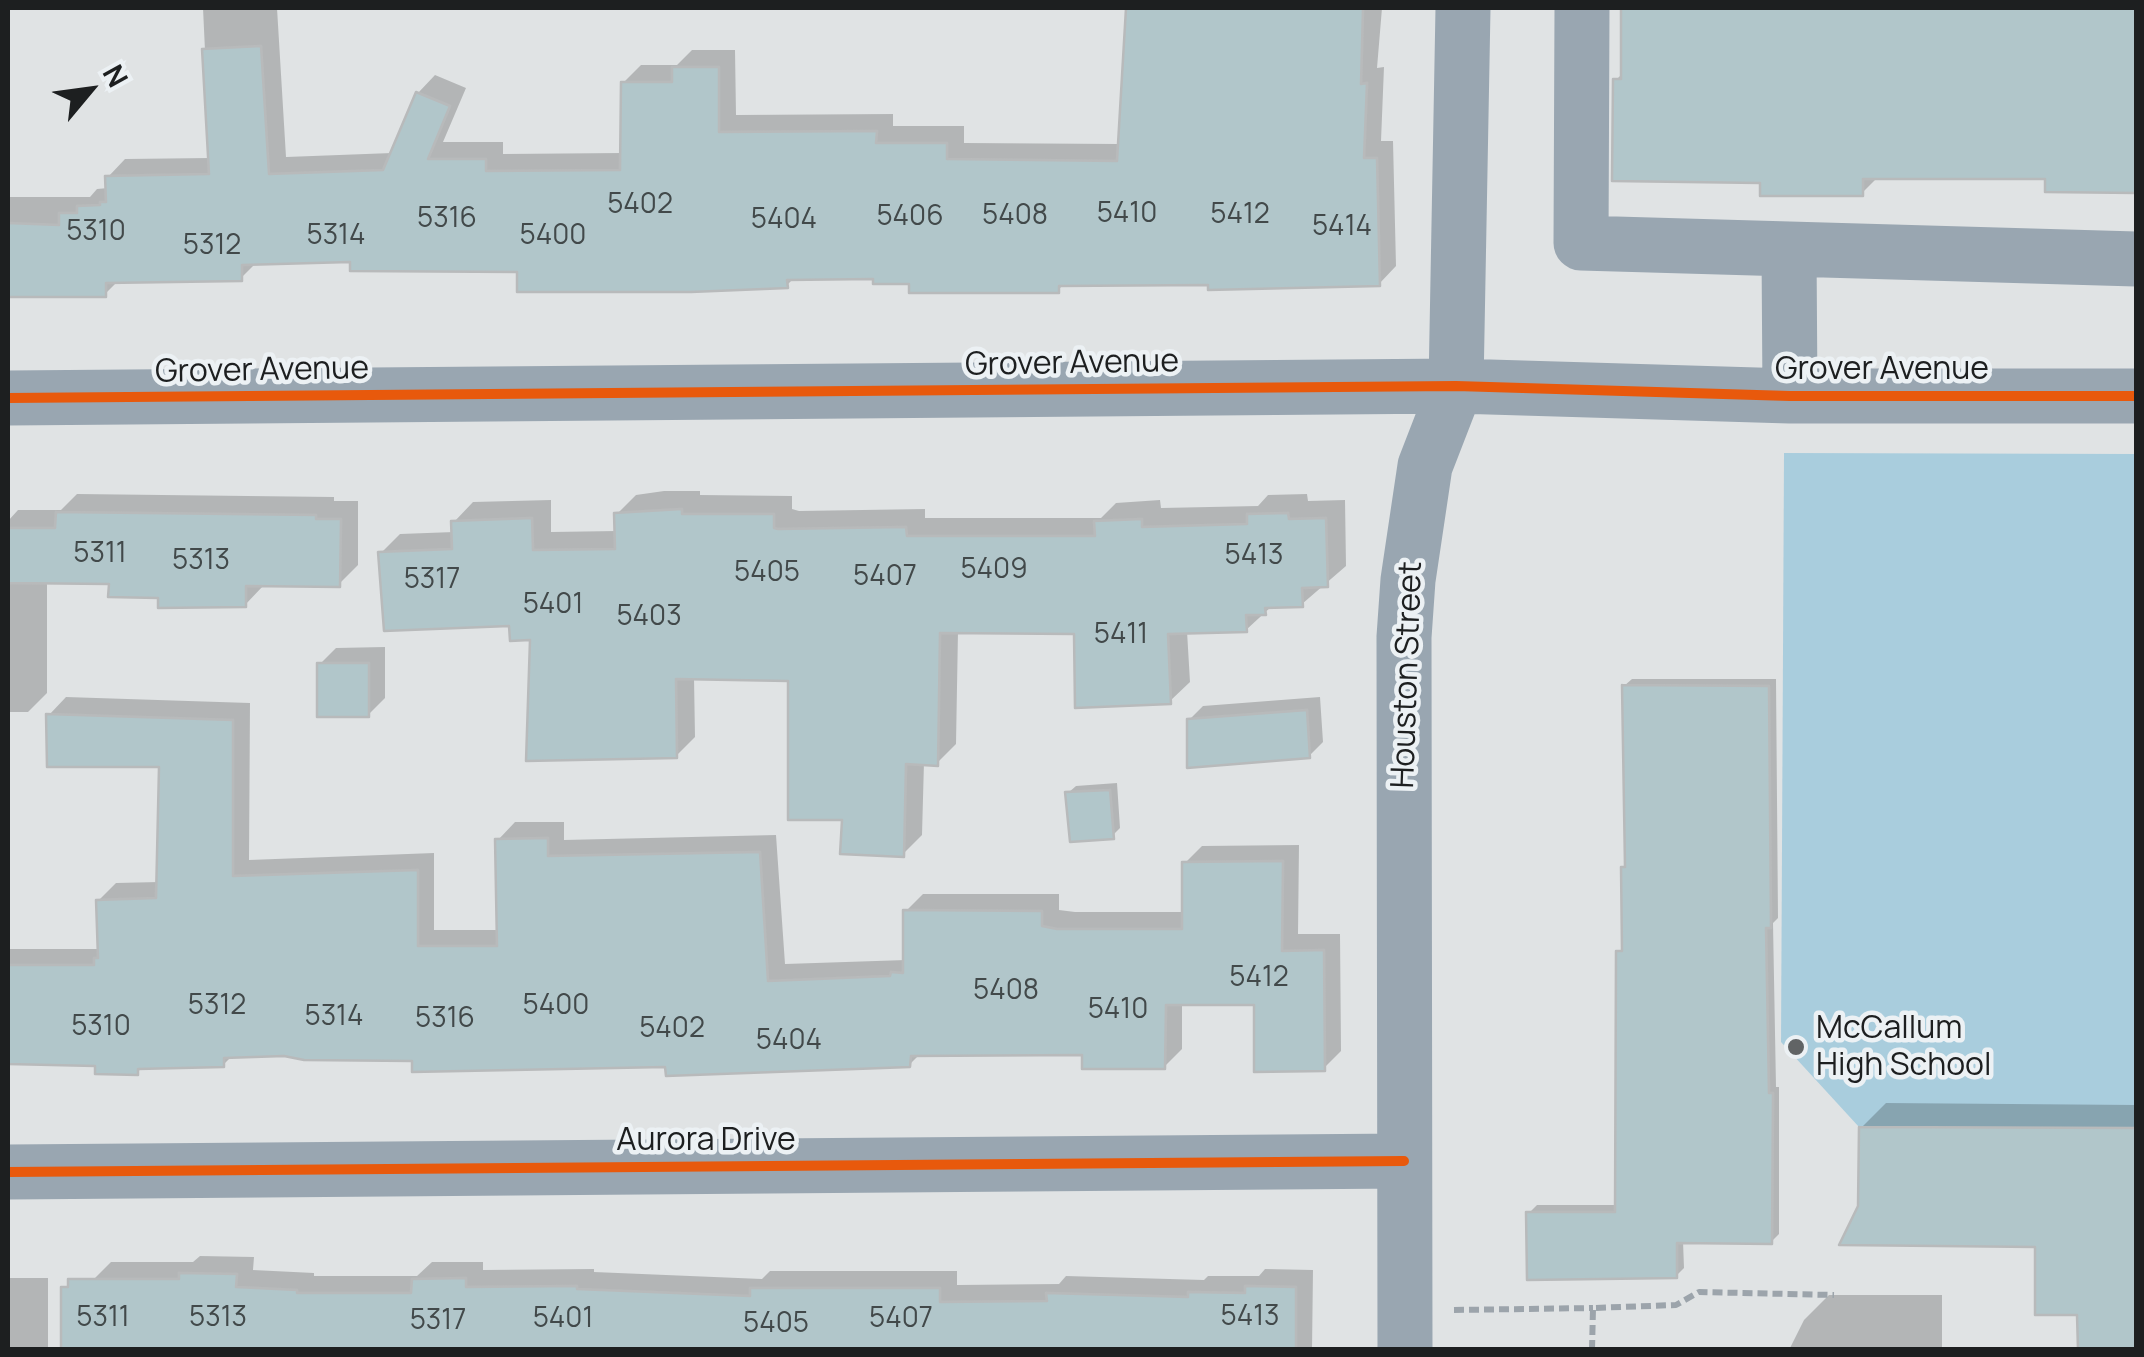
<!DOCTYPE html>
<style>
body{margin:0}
#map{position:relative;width:2144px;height:1357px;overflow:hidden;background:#e0e3e4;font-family:Manrope,sans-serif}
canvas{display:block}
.frame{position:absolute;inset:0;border:10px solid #1d1f20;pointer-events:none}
.north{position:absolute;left:40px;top:40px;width:100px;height:100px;-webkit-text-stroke:8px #ecf1f4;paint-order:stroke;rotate:61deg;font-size:28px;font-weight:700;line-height:40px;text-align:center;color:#1d1f20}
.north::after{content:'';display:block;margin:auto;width:35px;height:45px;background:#1d1f20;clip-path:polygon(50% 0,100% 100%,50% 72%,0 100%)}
</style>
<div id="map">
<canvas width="2144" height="1357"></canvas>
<div class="frame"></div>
<div class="north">N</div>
</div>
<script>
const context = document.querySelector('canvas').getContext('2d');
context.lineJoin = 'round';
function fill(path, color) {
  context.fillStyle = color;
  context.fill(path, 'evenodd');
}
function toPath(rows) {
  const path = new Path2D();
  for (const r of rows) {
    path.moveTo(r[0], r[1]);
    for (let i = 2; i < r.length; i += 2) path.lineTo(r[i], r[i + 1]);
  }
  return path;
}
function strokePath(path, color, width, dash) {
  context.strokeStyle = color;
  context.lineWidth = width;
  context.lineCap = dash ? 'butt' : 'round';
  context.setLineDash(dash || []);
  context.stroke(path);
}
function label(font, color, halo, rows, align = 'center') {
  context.font = font + ' Manrope,sans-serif';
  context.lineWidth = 9;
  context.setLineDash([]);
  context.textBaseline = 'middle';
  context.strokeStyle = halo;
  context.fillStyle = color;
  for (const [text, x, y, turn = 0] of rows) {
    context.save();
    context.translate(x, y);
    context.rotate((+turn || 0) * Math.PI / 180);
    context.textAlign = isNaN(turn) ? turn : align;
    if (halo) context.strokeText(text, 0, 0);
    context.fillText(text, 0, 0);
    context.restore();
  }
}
fill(toPath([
 [1784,453,2136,454,2136,1128,1859,1127,1781,1042]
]), '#a9cddd');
fill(toPath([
 [203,8,277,8,286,157,392,153,418,93,435,75,466,88,443,142,503,142,503,154,622,153,623,83,641,65,677,65,692,50,735,50,736,115,893,114,893,126,964,126,964,143,1120,144,1128,8,1123,8,1382,8,1377,68,1384,67,1381,141,1393,141,1396,266,1379,284,1065,283,1058,290,876,277,794,278,787,285,352,259,257,262,241,278,119,280,105,294,8,296,8,197,90,197,97,189,108,188,108,177,125,159,210,158],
 [1624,8,2136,8,2136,191,2047,190,2047,176,1878,177,1862,193,1762,181,1616,80,1624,72],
 [664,491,700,491,700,495,792,496,792,509,799,511,925,509,925,518,1101,518,1116,503,1160,500,1161,508,1258,506,1268,495,1307,494,1308,501,1345,500,1346,566,1302,604,1272,606,1246,630,1187,631,1190,682,1170,701,1076,632,958,631,956,744,937,763,924,762,922,835,903,854,844,818,791,678,694,677,695,737,676,756,512,623,381,553,400,534,454,532,454,522,473,502,551,500,551,532,617,531,617,514,636,495],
 [77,494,334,497,334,501,358,501,358,565,339,584,263,586,245,605,160,596,111,582,47,581,47,693,28,712,8,712,8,521,18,510,61,510],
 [385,647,385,698,368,715,320,664,336,648],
 [1632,679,1776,679,1778,918,1773,923,1776,1087,1779,1087,1779,1234,1771,1242,1683,1241,1684,1268,1676,1276,1529,1213,1537,1205,1618,1205,1619,952,1624,947,1623,868,1627,865,1624,686],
 [66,697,250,703,249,860,434,853,434,930,499,930,498,840,515,822,564,822,564,840,776,835,785,964,906,960,906,911,923,894,1059,894,1059,910,1075,912,1185,912,1185,863,1202,846,1299,845,1298,934,1340,934,1341,1051,1323,1069,1257,1003,1182,1002,1182,1049,1164,1067,1084,1053,921,1053,909,1065,668,1065,285,1054,233,1055,223,1065,143,1066,137,1073,97,1064,8,1062,8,949,100,949,98,901,116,883,159,882,161,765,49,715],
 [1320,697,1323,742,1309,756,1189,720,1203,706],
 [1117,783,1120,828,1112,836,1068,793,1076,786],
 [1886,1103,2136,1105,2136,1350,2080,1350,2080,1312,2038,1244,1861,1206,1861,1128],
 [200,1256,254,1257,253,1270,314,1273,314,1276,417,1276,432,1262,483,1262,483,1270,594,1269,594,1272,762,1279,770,1271,957,1271,957,1285,1059,1284,1066,1276,1204,1280,1208,1276,1259,1276,1265,1269,1313,1270,1312,1350,97,1350,93,1280,111,1262,193,1262],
 [8,1278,48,1278,48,1350,8,1350],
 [1829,1295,1942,1295,1942,1350,1789,1350,1804,1320]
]), '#0003');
const building = toPath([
 [1126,8,1363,8,1361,84,1367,83,1364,158,1377,158,1380,286,1208,290,1208,285,1059,286,1059,293,909,293,909,284,873,284,873,279,787,280,788,288,691,292,517,292,517,272,350,271,350,262,242,265,242,281,106,283,106,297,8,297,8,223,59,225,59,213,77,213,77,206,100,205,100,202,106,202,105,176,209,174,202,49,261,46,269,174,383,170,416,92,450,106,428,159,486,159,486,171,620,170,621,82,672,82,672,67,719,67,719,132,877,131,876,143,947,143,947,159,1117,161,1126,8],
 [1621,8,2136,8,2136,193,2045,192,2045,179,1863,179,1863,196,1760,196,1760,183,1612,181,1613,79,1621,79,1621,8],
 [682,509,682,514,774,514,774,528,778,529,906,527,907,536,1095,536,1094,521,1142,519,1142,527,1247,524,1247,514,1288,513,1289,519,1326,518,1328,587,1302,588,1303,607,1265,608,1266,615,1246,615,1247,632,1168,634,1171,704,1075,708,1074,634,940,633,938,766,906,764,904,857,840,854,842,820,788,820,788,681,676,679,677,758,526,761,530,640,510,641,509,626,384,631,378,552,452,549,451,521,532,518,533,550,615,549,614,513,682,509],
 [56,512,316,515,316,519,341,519,340,587,246,586,246,607,158,608,158,598,108,597,109,584,8,583,8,528,55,528,56,512],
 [317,663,369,663,369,717,317,717,317,663],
 [1622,685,1769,686,1771,928,1766,928,1769,1093,1773,1093,1772,1244,1677,1243,1677,1278,1527,1280,1526,1212,1615,1212,1616,951,1622,951,1621,867,1625,867,1622,685],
 [1307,710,1310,758,1187,768,1187,719,1307,710],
 [46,714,233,720,233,876,418,870,418,946,497,946,495,839,548,838,548,856,760,852,768,981,890,976,891,972,903,973,903,910,1042,911,1042,926,1057,929,1182,929,1182,862,1283,861,1282,951,1324,950,1325,1071,1254,1072,1254,1005,1166,1005,1165,1069,1082,1069,1082,1055,911,1056,910,1067,666,1076,665,1067,412,1072,412,1061,304,1060,284,1056,224,1058,224,1067,138,1069,138,1075,95,1074,95,1066,8,1064,8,965,94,965,94,958,98,958,96,900,156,898,159,767,47,767,46,714],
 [1110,790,1114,839,1070,842,1065,792,1110,790],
 [1859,1127,2136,1128,2136,1350,2078,1350,2077,1315,2035,1315,2035,1247,1839,1245,1858,1206,1859,1127],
 [179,1273,237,1274,236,1287,297,1290,297,1293,411,1293,412,1279,466,1278,466,1287,577,1286,577,1289,750,1296,750,1288,940,1288,940,1302,1047,1301,1046,1293,1188,1297,1188,1292,1245,1293,1245,1286,1296,1287,1296,1350,61,1348,61,1287,68,1287,68,1279,179,1279,179,1273]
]);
fill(building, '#b1c6ca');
strokePath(building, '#b8babb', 2.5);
strokePath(toPath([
 [1454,1310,1593,1308],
 [1592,1350,1593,1308,1676,1305,1699,1292,1834,1295]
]), '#9ca4ab', 6, [10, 5]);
strokePath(toPath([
 [1582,8,1581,243,2136,259],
 [1789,249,1790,396],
 [8,398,1456,386,1790,396,2136,396],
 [8,1172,1404,1161],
 [1405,1350,1404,637,1408,580,1425,466,1456,386,1463,8]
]), '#99a6b1', 55);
strokePath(toPath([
 [8,398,1456,386,1790,396,2136,396],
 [8,1172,1404,1161]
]), '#e8590c', 10);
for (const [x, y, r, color] of [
 [1796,1047,10,"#616465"]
]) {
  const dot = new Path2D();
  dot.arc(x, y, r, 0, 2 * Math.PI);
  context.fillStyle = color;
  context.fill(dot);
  strokePath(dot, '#ecf1f4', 4);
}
label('28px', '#42494a', null, [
 ["5402",640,205],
 ["5410",1127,214],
 ["5412",1240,215],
 ["5408",1015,216],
 ["5406",910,217],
 ["5316",447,219],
 ["5404",784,220],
 ["5414",1342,227],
 ["5310",96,232],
 ["5314",336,236],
 ["5400",553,236],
 ["5312",212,246],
 ["5311",100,554],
 ["5413",1254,556],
 ["5313",201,561],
 ["5409",994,570],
 ["5405",767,573],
 ["5407",885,577],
 ["5317",432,580],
 ["5401",553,605],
 ["5403",649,617],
 ["5411",1121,635],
 ["5412",1259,978],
 ["5408",1006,991],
 ["5312",217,1006],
 ["5400",556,1006],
 ["5410",1118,1010],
 ["5314",334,1017],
 ["5316",445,1019],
 ["5310",101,1027],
 ["5402",672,1029],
 ["5404",789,1041],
 ["5413",1250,1317],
 ["5311",103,1318],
 ["5313",218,1318],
 ["5401",563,1319],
 ["5407",901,1319],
 ["5317",438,1321],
 ["5405",776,1324]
]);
label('32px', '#1d1f20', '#ecf1f4', [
 ["Grover Avenue",1072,364,-1],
 ["Grover Avenue",1882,370],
 ["Grover Avenue",262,371,-1],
 ["Houston Street",1408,675,-88],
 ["Aurora Drive",706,1141]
]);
label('32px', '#1d1f20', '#ecf1f4', [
 ["McCallum",1816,1029],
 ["High School",1816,1066]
], 'left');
</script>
